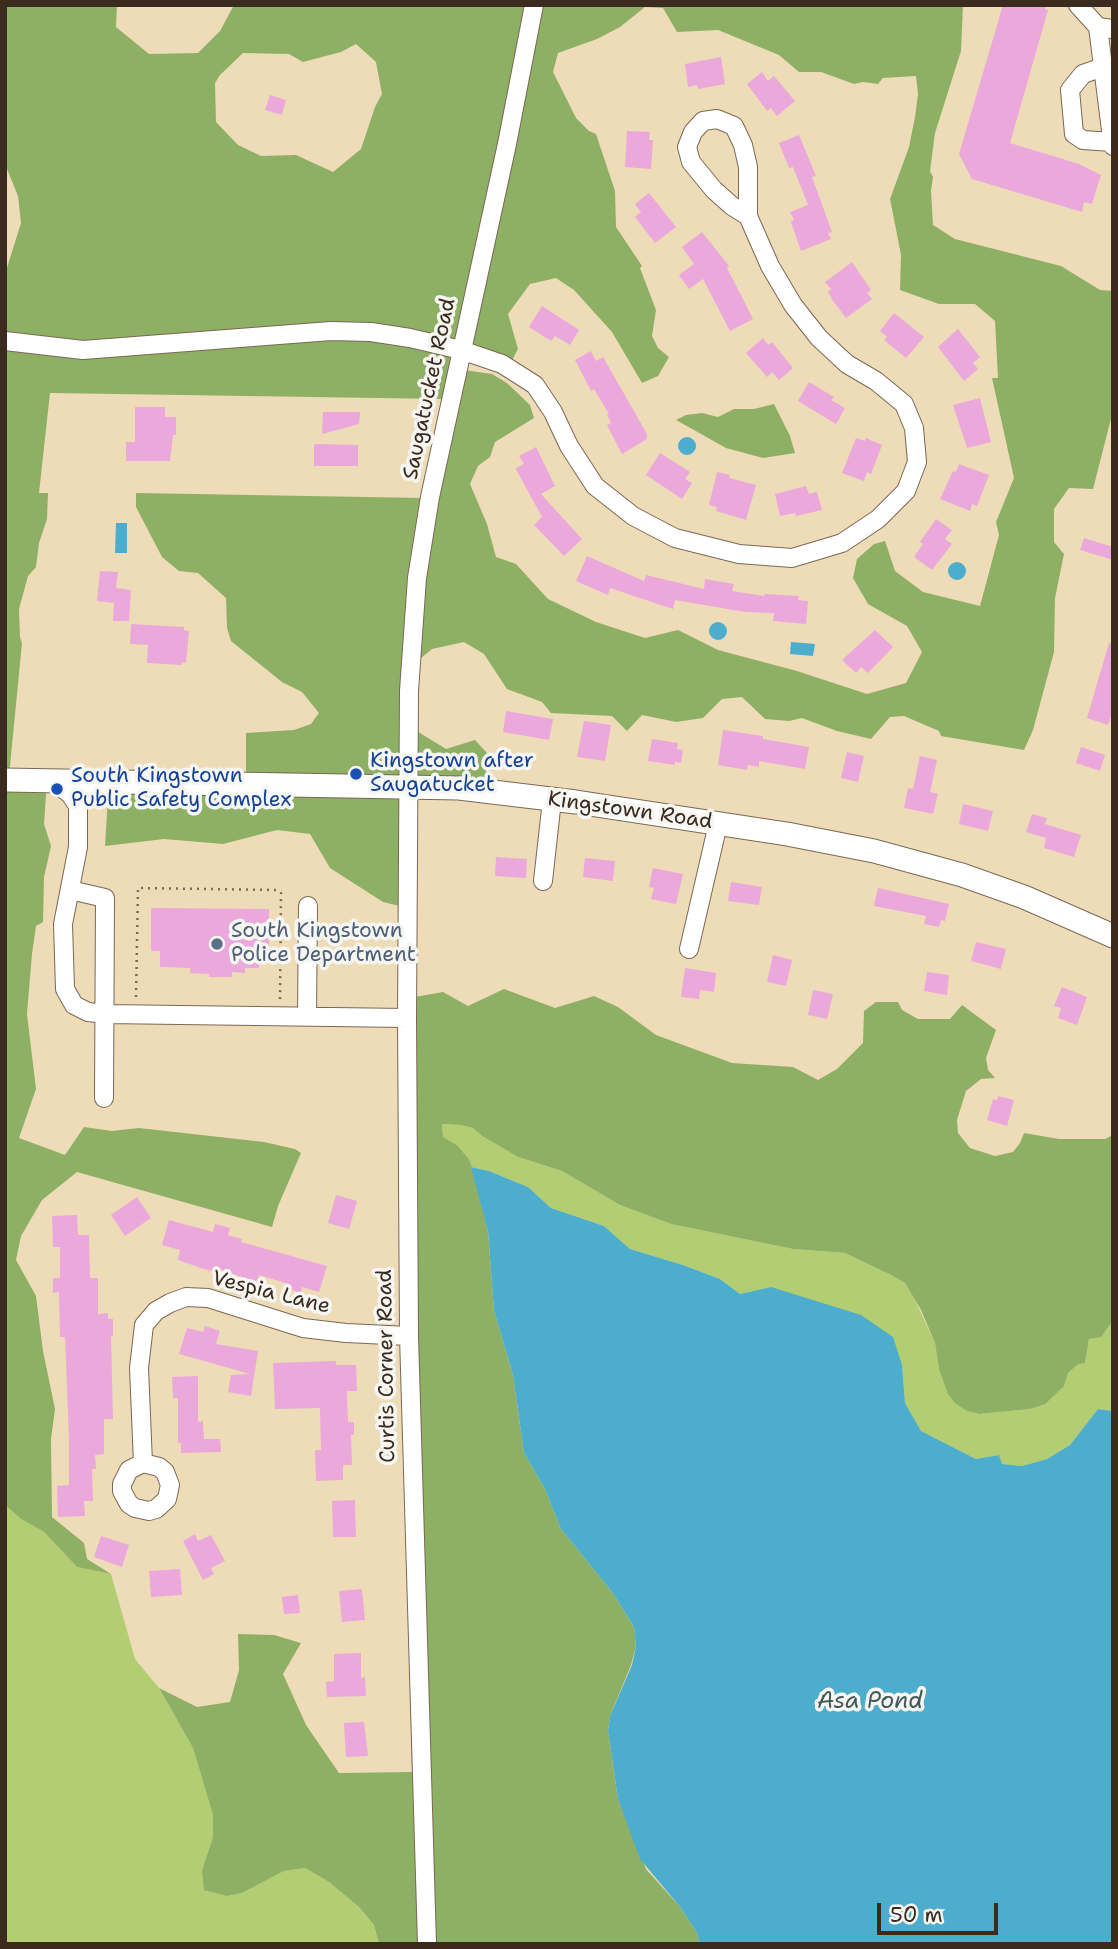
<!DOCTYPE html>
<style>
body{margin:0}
#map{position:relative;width:1118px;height:1949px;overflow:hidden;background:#eedcb9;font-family:"Shantell Sans",sans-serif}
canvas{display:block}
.frame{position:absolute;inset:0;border:7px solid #3b2a1e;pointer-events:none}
.scale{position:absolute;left:877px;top:1903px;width:121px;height:32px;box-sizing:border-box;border:4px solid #3b2a1e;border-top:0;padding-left:9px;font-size:21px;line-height:24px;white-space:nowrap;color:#3b2a1e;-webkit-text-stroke:5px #f6f6f2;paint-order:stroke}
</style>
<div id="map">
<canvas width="1118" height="1949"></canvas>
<div class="frame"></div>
<div class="scale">50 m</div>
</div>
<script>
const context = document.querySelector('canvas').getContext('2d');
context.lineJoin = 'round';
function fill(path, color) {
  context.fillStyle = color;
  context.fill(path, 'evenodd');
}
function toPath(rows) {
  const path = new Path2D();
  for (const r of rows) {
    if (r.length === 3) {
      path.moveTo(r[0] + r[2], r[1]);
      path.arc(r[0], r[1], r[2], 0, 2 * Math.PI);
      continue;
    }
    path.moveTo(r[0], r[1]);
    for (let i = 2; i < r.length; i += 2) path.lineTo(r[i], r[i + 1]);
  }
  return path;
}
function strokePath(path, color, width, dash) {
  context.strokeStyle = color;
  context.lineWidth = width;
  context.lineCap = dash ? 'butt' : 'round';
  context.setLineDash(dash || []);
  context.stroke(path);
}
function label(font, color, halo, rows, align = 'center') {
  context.font = font + ' "Shantell Sans",sans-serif';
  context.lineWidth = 7;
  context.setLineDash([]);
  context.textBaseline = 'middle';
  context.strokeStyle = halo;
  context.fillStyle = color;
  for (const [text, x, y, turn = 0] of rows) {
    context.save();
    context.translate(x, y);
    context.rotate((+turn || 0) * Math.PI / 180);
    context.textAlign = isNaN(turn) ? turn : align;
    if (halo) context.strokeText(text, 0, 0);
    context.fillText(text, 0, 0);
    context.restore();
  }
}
fill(toPath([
 [442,1124,461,1125,473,1128,482,1136,518,1157,562,1171,620,1205,671,1224,793,1249,845,1253,891,1275,905,1283,914,1298,935,1343,939,1369,967,1411,979,1414,1030,1409,1064,1386,1068,1373,1078,1363,1085,1363,1089,1339,1113,1320,1113,1411,1098,1409,1070,1445,1047,1459,1022,1466,1001,1464,999,1455,976,1459,921,1431,905,1403,902,1365,771,1287,740,1294,720,1279,683,1265,630,1249,604,1226,551,1208,528,1187,489,1171,471,1167,469,1159,457,1145,443,1137],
 [5,1505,21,1519,44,1532,77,1567,111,1574,135,1659,159,1688,193,1748,213,1815,213,1837,202,1870,227,1896,242,1893,284,1871,305,1868,329,1882,360,1908,374,1925,379,1944,5,1944]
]), '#b3cd72');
fill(toPath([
 [5,5,117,5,116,27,149,54,198,53,220,31,234,5,963,5,961,51,935,133,930,171,933,177,931,191,933,225,955,239,1061,266,1100,290,1113,291,1113,411,1093,489,1069,488,1054,509,1054,542,1064,554,1055,598,1054,652,1033,730,1024,750,941,736,939,731,904,716,890,717,871,739,837,731,802,718,789,721,765,719,742,697,722,699,703,718,676,722,642,715,627,731,612,716,551,713,542,702,507,689,484,654,464,642,432,649,408,669,407,725,446,749,475,740,487,753,485,786,414,786,404,907,383,902,330,868,310,834,277,830,223,844,164,839,105,846,109,781,246,781,246,733,294,730,311,724,319,713,302,692,282,682,231,641,227,628,226,598,198,573,179,571,162,557,136,507,136,493,423,498,443,399,50,393,39,493,48,493,47,519,39,543,36,567,28,576,19,609,20,637,22,643,9,776,47,780,44,824,51,846,44,877,43,922,36,926,32,954,27,1014,36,1089,19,1138,65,1155,84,1127,112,1131,139,1128,264,1142,295,1149,301,1153,278,1206,272,1227,77,1172,42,1200,21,1236,16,1260,36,1296,43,1351,55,1409,51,1439,52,1517,84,1543,87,1559,111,1574,77,1567,44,1532,21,1519,5,1505,5,274,21,223,18,196,5,164],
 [645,7,663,8,677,32,718,30,779,55,799,72,821,72,854,84,863,82,878,84,883,78,916,76,918,94,915,117,909,147,890,199,901,255,900,290,939,304,975,304,995,321,998,378,992,378,1014,478,996,522,999,535,980,606,923,592,895,571,885,541,874,544,857,559,853,578,868,604,907,626,922,652,906,683,867,694,797,671,718,650,678,630,645,638,596,622,548,599,516,564,496,557,487,524,470,484,478,466,490,457,495,442,534,418,530,405,507,383,492,374,457,369,461,343,510,364,518,349,508,314,530,284,556,278,574,290,612,332,642,383,658,376,669,357,658,348,652,336,656,310,640,268,642,266,616,227,615,191,596,134,589,131,576,118,553,72,558,53,597,39,620,27],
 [356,44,376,62,382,94,375,107,361,149,333,172,296,155,261,156,238,145,216,122,215,83,220,75,243,53,289,54,303,62,341,52],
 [774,404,790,436,795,453,763,458,726,448,676,420,686,415,702,413,718,417,734,409,754,409],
 [504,989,555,1008,594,996,618,1007,656,1035,732,1063,793,1067,818,1080,837,1069,863,1043,864,1011,876,1002,898,1002,902,1010,918,1019,950,1019,962,1005,996,1030,986,1058,988,1070,995,1078,981,1079,966,1091,957,1120,958,1133,970,1148,995,1156,1013,1152,1020,1143,1024,1133,1059,1139,1105,1139,1113,1135,1113,1320,1101,1337,1089,1339,1085,1363,1078,1364,1068,1373,1064,1386,1045,1404,1030,1409,979,1414,967,1411,955,1403,948,1394,939,1369,935,1343,921,1310,905,1283,891,1275,845,1253,793,1249,671,1224,620,1205,562,1171,518,1157,482,1136,473,1128,461,1125,442,1124,443,1137,457,1145,469,1159,475,1177,488,1231,494,1311,513,1375,524,1453,545,1489,561,1529,612,1592,634,1627,636,1646,631,1665,610,1716,608,1731,618,1799,646,1869,681,1908,697,1933,700,1944,379,1944,374,1925,360,1908,329,1882,305,1868,284,1871,242,1893,227,1896,204,1890,202,1870,213,1837,213,1815,193,1748,159,1688,197,1707,230,1702,239,1670,238,1634,274,1635,301,1643,283,1674,306,1725,339,1773,412,1772,401,1275,409,998,443,992,468,1006]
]), '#8eb064');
fill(toPath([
 [687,446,9],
 [116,523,127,523,127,553,115,553],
 [957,571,9],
 [718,631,9],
 [791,642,815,644,813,656,790,654],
 [471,1167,489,1171,528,1187,551,1208,604,1226,630,1249,683,1265,720,1279,740,1294,771,1287,861,1315,893,1337,902,1365,905,1403,921,1431,976,1459,999,1455,1002,1464,1022,1466,1047,1459,1070,1445,1098,1409,1113,1411,1113,1944,700,1944,697,1933,681,1908,640,1859,618,1799,608,1731,610,1716,632,1665,636,1646,634,1627,612,1592,561,1529,545,1489,524,1453,513,1375,494,1311,488,1231]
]), '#4dadcc');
fill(toPath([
 [1003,5,1046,5,1045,9,1048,10,1010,143,1079,164,1101,175,1092,204,1084,202,1082,212,972,179,959,154],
 [721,57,725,84,698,89,697,85,688,87,685,64],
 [762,72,768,81,774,76,795,101,777,116,771,108,767,111,747,84],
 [270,95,286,100,282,115,265,110],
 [627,131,650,132,649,140,653,140,651,169,625,167],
 [799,135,816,176,812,177,832,232,828,233,831,239,801,251,791,222,794,220,790,212,808,205,793,167,789,168,779,143],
 [649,193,676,227,655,243,635,217,641,212,635,204],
 [702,232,729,266,727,268,753,319,730,331,703,279,689,289,679,275,694,264,682,247],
 [852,262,871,290,867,293,872,299,846,318,831,298,832,298,828,292,831,289,825,282],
 [542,306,579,330,570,345,555,336,551,341,529,327],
 [894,313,924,337,906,358,884,340,887,337,880,331],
 [958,329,980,357,973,363,978,369,964,381,938,347],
 [763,338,768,345,772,342,793,368,779,380,772,372,767,377,746,353],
 [591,351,596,361,603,357,647,434,647,439,622,454,607,425,611,423,607,415,609,414,594,389,591,391,575,360],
 [809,382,834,397,831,400,845,408,836,424,798,401],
 [980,398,991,442,967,448,953,405],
 [135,407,165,407,165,417,176,417,176,435,173,435,170,461,126,461,126,442,135,442],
 [323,412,360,412,359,424,322,434],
 [856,438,865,441,866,438,882,445,871,474,867,472,864,481,842,473],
 [317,444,358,445,358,466,314,466,314,445],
 [536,447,555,486,541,494,582,539,564,556,534,525,542,517,517,471,516,468,524,464,519,456],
 [660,453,690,472,685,479,692,483,682,499,646,475],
 [959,464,989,475,977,506,972,504,970,511,940,499,953,471,956,472],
 [717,472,730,475,729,478,756,485,746,520,716,511,717,507,709,505],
 [806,486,809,494,817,492,822,510,796,516,795,513,780,516,775,494],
 [936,519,952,530,945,539,952,544,932,570,914,557,923,544,920,542],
 [1084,538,1113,547,1113,560,1080,550],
 [587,556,644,581,646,575,704,589,705,579,734,584,732,591,764,596,765,594,799,596,798,600,808,601,806,624,773,621,774,613,745,612,675,600,673,609,610,588,608,595,576,581],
 [100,571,118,572,116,588,131,590,129,621,113,621,114,603,97,601],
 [131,624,184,627,184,630,189,631,186,663,182,662,182,665,147,663,148,645,130,644],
 [875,630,893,647,868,673,861,667,856,673,842,660],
 [1109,643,1113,644,1113,710,1108,725,1087,718],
 [506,711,553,719,549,740,503,732],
 [584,721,611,725,605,761,577,757],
 [723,730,763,736,763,739,809,747,805,769,759,761,759,767,748,765,747,770,718,765],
 [652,739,678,743,677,749,683,750,681,763,675,762,675,765,648,761],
 [1081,747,1105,755,1100,771,1076,763],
 [847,752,864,756,858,782,841,778],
 [920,756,937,760,930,792,938,794,933,814,904,808,908,788,913,789],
 [963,804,993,811,988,831,959,824],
 [1032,814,1047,818,1045,824,1081,835,1074,857,1044,848,1046,838,1026,832],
 [496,857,527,859,526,878,495,876],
 [585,858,615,861,613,881,583,877],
 [653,868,683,874,676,904,651,899,654,888,649,887],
 [731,882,762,887,759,905,728,901],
 [878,888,949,904,945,921,941,920,939,927,924,924,926,916,874,906],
 [151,908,269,909,269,952,259,952,259,968,245,968,245,973,232,972,232,977,209,977,209,974,190,973,190,968,160,967,160,951,151,951],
 [976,942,1006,949,1001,969,971,961],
 [773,955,792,960,786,986,767,982],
 [685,968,716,973,714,992,700,990,699,999,681,997],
 [927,972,949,975,947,995,924,991],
 [1062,987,1087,997,1077,1025,1058,1018,1061,1008,1054,1006],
 [813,990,833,994,827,1019,808,1015],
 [998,1096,1014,1100,1007,1126,987,1120,993,1099,997,1100],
 [336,1195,357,1201,349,1229,328,1223],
 [137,1197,151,1218,125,1236,111,1215],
 [77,1215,78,1235,89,1235,90,1278,98,1278,98,1314,108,1313,108,1319,113,1319,113,1336,111,1336,113,1419,104,1419,104,1454,95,1455,96,1469,92,1469,93,1501,84,1501,85,1516,58,1517,57,1486,69,1485,69,1439,65,1337,60,1337,59,1292,53,1293,53,1278,60,1278,60,1247,53,1247,52,1216],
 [169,1220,213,1232,215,1224,230,1228,228,1235,242,1239,241,1242,327,1266,319,1292,302,1287,301,1293,288,1289,289,1284,259,1275,258,1282,220,1270,219,1273,201,1268,178,1260,180,1250,162,1245],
 [205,1326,220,1331,216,1344,258,1351,251,1396,228,1392,231,1375,250,1374,179,1354,187,1328,203,1332],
 [336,1361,336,1365,356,1365,357,1391,347,1391,348,1422,354,1422,354,1435,351,1435,352,1465,343,1465,343,1480,316,1481,315,1450,321,1450,320,1408,275,1409,273,1363],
 [198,1376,198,1422,203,1421,204,1439,220,1439,221,1452,181,1453,181,1443,178,1443,178,1398,173,1398,172,1377],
 [355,1500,356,1537,333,1537,332,1501],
 [195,1534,198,1541,211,1535,225,1561,211,1568,214,1574,203,1580,183,1541],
 [101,1536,129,1545,122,1567,94,1557],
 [180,1569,182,1595,151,1597,149,1571],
 [362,1589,365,1620,342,1622,339,1591],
 [298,1595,300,1613,284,1614,282,1597],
 [361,1653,361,1678,365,1677,366,1696,327,1697,326,1682,334,1681,334,1654],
 [364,1722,368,1756,346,1757,344,1723]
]), '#eba8db');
const minor = toPath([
 [1078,5,1098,27,1113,29],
 [1098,27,1113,146],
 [1103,67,1083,74,1070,90,1074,134,1083,140,1112,142],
 [5,341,83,350,331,331,371,332,410,338,461,350,502,364,535,385,553,412,569,446,595,486,633,516,675,538,739,554,792,558,842,543,878,519,906,491,917,462,914,428,904,404,876,381,847,364,819,338,793,305,770,266,748,216,748,167,743,145,734,126,717,119,703,121,693,132,687,147,691,162,714,190,732,206,748,216],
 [53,781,70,794,78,806,78,847,63,924,65,989,74,1005,88,1012,105,1014,407,1018],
 [543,881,552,800],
 [70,890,105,898,104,1098],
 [689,949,718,824],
 [307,1017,308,906],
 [143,1463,159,1467,165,1472,170,1485,167,1499,156,1509,149,1511,135,1508,129,1504,122,1491,122,1484,129,1470,143,1463,139,1368,144,1325,156,1311,170,1303,186,1297,208,1298,303,1328,346,1333,409,1336],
 [427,1944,409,1336,407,1018,409,691,417,578,430,497,507,144,534,5]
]);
const major = toPath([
 [5,780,459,788,576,802,787,834,874,851,962,875,1024,897,1113,936]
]);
strokePath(minor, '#7a6854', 20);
strokePath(major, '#7a6854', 25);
strokePath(toPath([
 [136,997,138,888,276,890,281,893,280,1001]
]), '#7a6854', 2.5, [2, 5]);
strokePath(minor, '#fff', 18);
strokePath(major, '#fff', 23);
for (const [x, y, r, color] of [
 [356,774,7,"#1a4fb4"],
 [57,789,7,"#1a4fb4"],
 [217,944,7,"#5c6f8a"]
]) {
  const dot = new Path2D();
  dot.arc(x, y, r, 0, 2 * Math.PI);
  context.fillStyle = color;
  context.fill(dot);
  strokePath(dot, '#f6f6f2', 2.5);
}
label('21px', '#3b2a1e', '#f6f6f2', [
 ["Saugatucket Road",430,389,-78],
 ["Kingstown Road",630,811,8],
 ["Vespia Lane",271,1293,14],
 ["Curtis Corner Road",387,1366,-91]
]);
label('21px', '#164399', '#f6f6f2', [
 ["Kingstown after",370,762],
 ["Saugatucket",370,786],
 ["South Kingstown",71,777],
 ["Public Safety Complex",71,801]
], 'left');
label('21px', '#4e5e75', '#f6f6f2', [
 ["South Kingstown",231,932],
 ["Police Department",231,956]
], 'left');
label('italic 23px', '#41585b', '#f6f6f2', [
 ["Asa Pond",870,1702]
]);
</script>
